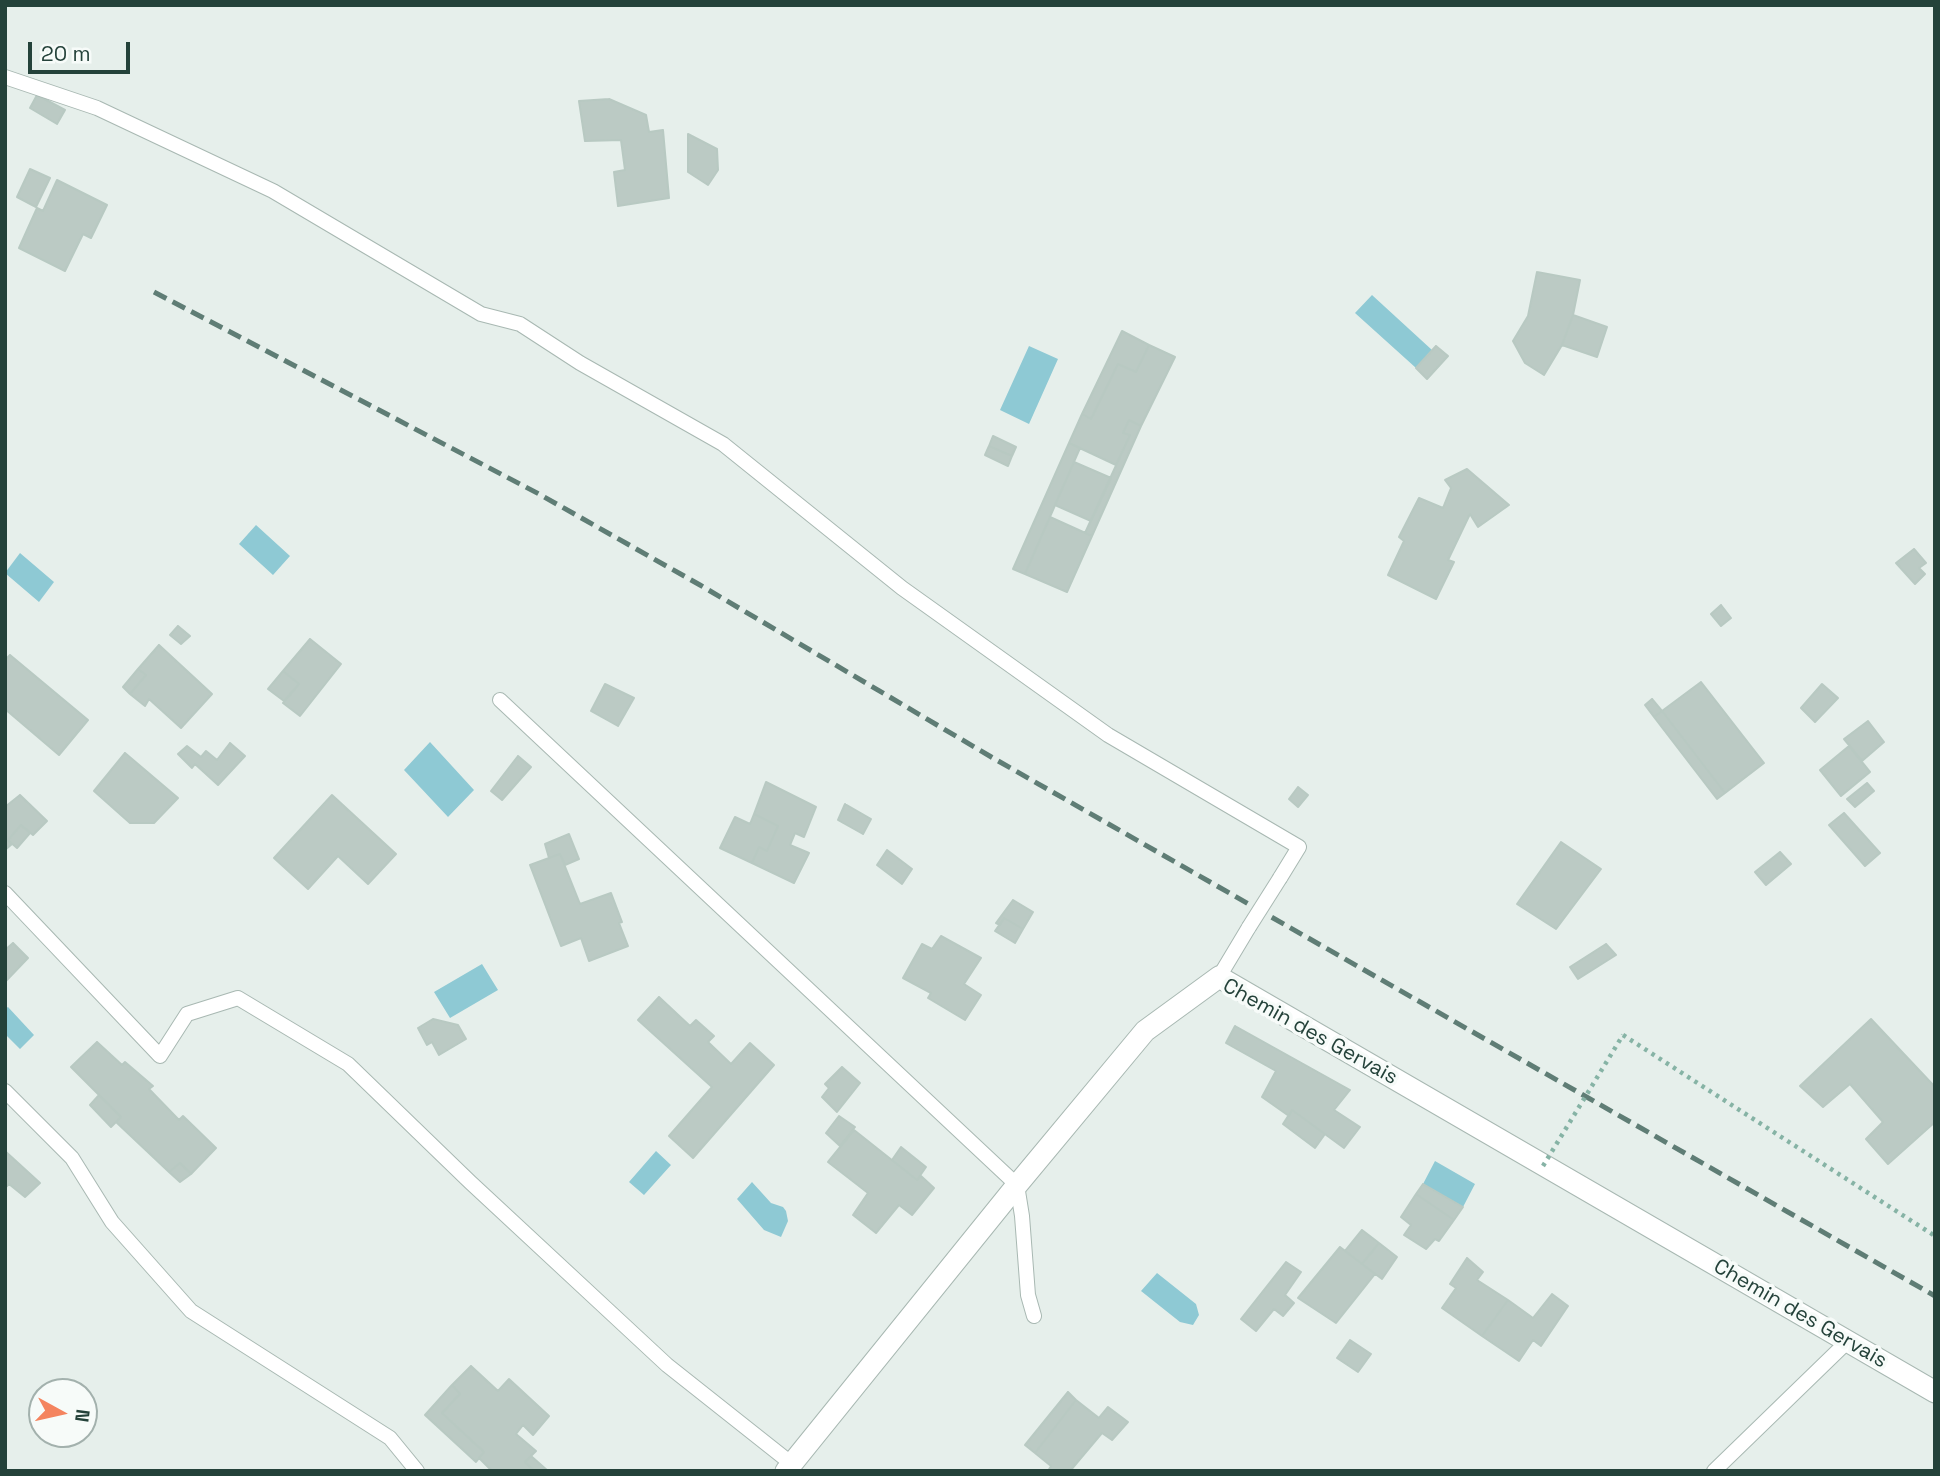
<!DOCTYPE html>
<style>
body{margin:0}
#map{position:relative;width:1940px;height:1476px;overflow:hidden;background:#e6efeb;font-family:"Space Grotesk",sans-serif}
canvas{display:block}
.frame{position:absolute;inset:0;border:7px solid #24423a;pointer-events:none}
.north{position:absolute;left:28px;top:1378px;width:70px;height:70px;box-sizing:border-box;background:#f7fbf9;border:2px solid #a3b1ad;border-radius:50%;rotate:98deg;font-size:19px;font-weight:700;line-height:28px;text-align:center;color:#24423a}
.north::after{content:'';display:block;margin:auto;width:24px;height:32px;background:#f4845f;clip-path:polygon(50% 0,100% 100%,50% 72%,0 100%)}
.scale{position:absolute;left:28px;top:42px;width:102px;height:32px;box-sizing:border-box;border:4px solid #24423a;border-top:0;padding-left:9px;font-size:21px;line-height:24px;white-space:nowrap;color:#24423a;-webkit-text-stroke:5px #f7fbf9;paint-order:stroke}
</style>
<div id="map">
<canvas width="1940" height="1476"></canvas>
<div class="frame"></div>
<div class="north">N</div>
<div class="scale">20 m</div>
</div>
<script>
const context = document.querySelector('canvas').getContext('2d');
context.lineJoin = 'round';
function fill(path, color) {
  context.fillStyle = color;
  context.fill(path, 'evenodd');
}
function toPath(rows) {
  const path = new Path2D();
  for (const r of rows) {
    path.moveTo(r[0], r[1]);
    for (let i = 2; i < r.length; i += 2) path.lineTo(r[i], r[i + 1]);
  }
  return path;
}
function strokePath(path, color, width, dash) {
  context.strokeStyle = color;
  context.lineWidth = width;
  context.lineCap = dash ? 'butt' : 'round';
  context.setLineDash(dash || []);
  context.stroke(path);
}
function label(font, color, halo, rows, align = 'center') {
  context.font = font + ' "Space Grotesk",sans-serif';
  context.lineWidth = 7;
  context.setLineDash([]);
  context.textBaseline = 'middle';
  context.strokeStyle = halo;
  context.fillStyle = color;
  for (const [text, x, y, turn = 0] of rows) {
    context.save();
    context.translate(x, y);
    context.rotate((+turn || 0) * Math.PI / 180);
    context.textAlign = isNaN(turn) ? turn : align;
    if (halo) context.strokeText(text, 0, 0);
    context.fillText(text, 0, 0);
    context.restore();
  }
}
fill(toPath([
 [1372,295,1432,350,1416,368,1355,313],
 [1029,346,1058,359,1029,424,1000,410],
 [256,525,290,556,273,575,239,544],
 [20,553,54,582,39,602,5,573],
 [430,742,474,790,448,817,404,770],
 [482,964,498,990,450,1018,434,992],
 [8,1007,34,1035,20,1049,5,1034,5,1009],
 [656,1151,671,1165,644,1195,629,1182],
 [1435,1161,1475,1184,1463,1207,1423,1184],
 [752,1182,771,1203,783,1207,786,1211,788,1221,781,1237,764,1230,737,1199],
 [1157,1273,1196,1304,1199,1315,1193,1325,1180,1322,1141,1291]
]), '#8ec9d4');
const building = toPath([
 [37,95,65,110,57,124,30,108,37,95],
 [609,99,646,115,649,132,663,130,669,198,618,206,614,172,625,170,621,140,585,141,579,101,609,99],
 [688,134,717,149,718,170,708,185,688,172,688,134],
 [30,169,50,178,36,207,17,197,30,169],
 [57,180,107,205,91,238,83,234,65,271,19,248,37,208,43,211,57,180],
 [1537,272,1580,280,1573,315,1562,345,1544,375,1525,363,1513,341,1528,316,1537,272],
 [1573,315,1607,327,1597,357,1562,345,1573,315],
 [1122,331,1149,345,1136,372,1118,364,1091,419,1082,414,1122,331],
 [1149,345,1175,357,1141,426,1129,420,1123,433,1130,435,1116,465,1069,443,1082,414,1091,419,1118,364,1136,372,1149,345],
 [1436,346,1448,356,1427,379,1416,368,1436,346],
 [1129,420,1141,426,1092,536,1085,533,1130,435,1123,433,1129,420],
 [993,436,1016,447,1012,456,989,446,993,436],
 [1069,443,1080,448,1025,574,1013,569,1069,443],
 [989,446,1012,456,1008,466,985,455,989,446],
 [1074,462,1111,478,1091,521,1055,505,1074,462],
 [1467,469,1509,505,1478,527,1470,514,1448,560,1454,562,1436,599,1388,575,1404,541,1399,537,1419,498,1443,508,1451,488,1445,480,1467,469],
 [1050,517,1092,536,1067,592,1025,574,1050,517],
 [1914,549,1926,563,1919,568,1925,574,1915,584,1896,563,1914,549],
 [1721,605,1731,618,1721,626,1711,614,1721,605],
 [178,626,190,636,181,644,170,635,178,626],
 [310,639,341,664,300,716,283,703,299,684,283,671,310,639],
 [159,645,212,694,181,728,149,699,145,706,130,694,146,675,138,669,159,645],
 [10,655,88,720,59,755,5,709,5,660,10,655],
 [138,669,146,675,130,694,123,687,138,669],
 [283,671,299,684,284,701,268,689,283,671],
 [1701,682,1764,763,1725,793,1662,711,1701,682],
 [605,684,634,698,618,726,591,711,605,684],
 [1822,684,1838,698,1815,722,1801,708,1822,684],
 [1652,699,1662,711,1654,717,1645,705,1652,699],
 [1662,711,1725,793,1717,799,1654,717,1662,711],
 [1868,721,1884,742,1862,761,1844,739,1868,721],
 [230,743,245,756,218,785,195,764,192,768,178,754,187,746,201,757,206,751,217,760,230,743],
 [1849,746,1870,772,1841,796,1820,770,1849,746],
 [125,753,178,798,154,823,130,823,94,791,125,753],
 [518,756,531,767,502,800,491,791,518,756],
 [766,782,816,807,804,837,795,833,790,845,809,853,794,883,752,863,759,847,767,851,778,826,754,814,766,782],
 [1867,783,1874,791,1855,807,1847,799,1867,783],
 [1298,787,1308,795,1298,807,1289,799,1298,787],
 [20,795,47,821,33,835,21,825,8,840,12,844,5,850,5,807,20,795],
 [332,795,396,854,368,884,338,856,308,889,274,858,332,795],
 [845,804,871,819,863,834,838,820,845,804],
 [1844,813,1880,853,1865,866,1829,825,1844,813],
 [754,814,778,826,767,851,759,847,752,863,720,848,735,817,750,824,754,814],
 [21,825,30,833,17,848,8,840,21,825],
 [569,834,579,859,565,865,560,854,549,858,545,844,569,834],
 [1561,842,1601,869,1556,929,1517,904,1561,842],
 [887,850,912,869,902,884,877,865,887,850],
 [1780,852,1791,864,1766,885,1755,872,1780,852],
 [560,854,580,904,611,893,622,922,619,923,628,946,589,961,581,938,561,946,530,865,560,854],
 [1013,900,1033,912,1023,929,1004,918,1000,925,996,923,1013,900],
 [1004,918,1023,929,1015,943,995,931,1004,918],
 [941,936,981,958,964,984,981,995,965,1020,928,998,931,993,903,978,922,944,932,949,941,936],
 [13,943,28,958,5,982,5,950,13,943],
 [1606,944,1616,955,1578,979,1570,967,1606,944],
 [659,997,690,1026,696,1020,714,1036,708,1042,731,1064,750,1043,774,1065,693,1158,669,1136,712,1087,638,1020,659,997],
 [433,1019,458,1025,466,1039,439,1055,432,1042,427,1045,418,1028,433,1019],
 [1871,1019,1935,1087,1935,1122,1888,1164,1866,1139,1883,1122,1850,1084,1823,1107,1800,1086,1871,1019],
 [1235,1026,1350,1090,1334,1110,1360,1127,1344,1148,1292,1110,1289,1116,1262,1097,1276,1071,1226,1043,1235,1026],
 [97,1042,122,1065,125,1062,153,1086,149,1089,179,1120,183,1116,216,1148,191,1174,180,1163,169,1172,116,1122,121,1117,71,1067,97,1042],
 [842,1067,860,1083,837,1112,822,1097,829,1088,825,1084,842,1067],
 [99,1095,121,1117,111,1127,90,1105,99,1095],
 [1292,1110,1325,1134,1315,1148,1283,1124,1292,1110],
 [839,1116,855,1127,840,1146,826,1133,839,1116],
 [854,1130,917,1180,921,1176,934,1188,912,1215,899,1205,876,1233,853,1215,868,1193,828,1162,854,1130],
 [901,1147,926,1167,917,1180,892,1160,901,1147],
 [5,1151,40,1183,25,1197,9,1184,5,1188,5,1151],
 [180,1163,191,1174,180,1182,169,1172,180,1163],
 [1423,1184,1463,1207,1454,1220,1416,1194,1423,1184],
 [1416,1194,1454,1220,1439,1241,1435,1239,1426,1249,1404,1235,1411,1225,1401,1217,1416,1194],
 [1362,1230,1379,1243,1362,1264,1345,1251,1362,1230],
 [1379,1243,1397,1257,1382,1279,1362,1264,1379,1243],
 [1340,1247,1375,1274,1336,1323,1298,1298,1340,1247],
 [1467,1258,1483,1272,1477,1280,1508,1300,1482,1336,1442,1308,1456,1288,1450,1284,1467,1258],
 [1286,1262,1301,1272,1285,1295,1294,1303,1283,1316,1274,1309,1256,1331,1241,1319,1286,1262],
 [1552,1294,1568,1306,1541,1346,1533,1340,1519,1361,1482,1336,1508,1300,1533,1318,1552,1294],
 [1350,1340,1371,1354,1358,1372,1337,1358,1350,1340],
 [471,1366,498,1391,509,1379,549,1416,533,1435,523,1425,516,1434,536,1451,525,1462,534,1471,492,1471,479,1458,484,1452,442,1413,460,1394,452,1385,471,1366],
 [452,1385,460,1394,442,1413,484,1452,476,1462,425,1415,452,1385],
 [1068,1392,1076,1400,1035,1453,1025,1445,1068,1392],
 [1076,1400,1099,1418,1108,1407,1128,1422,1112,1440,1102,1433,1070,1471,1048,1471,1051,1466,1035,1453,1076,1400],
 [531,1456,548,1471,534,1471,525,1462,531,1456]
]);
fill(building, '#bbcac4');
strokePath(building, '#b8c9c2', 2);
const service = toPath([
 [5,77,97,108,273,191,481,314,520,324,580,363,723,444,902,588,1108,735,1299,847,1280,878],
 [500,700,1017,1185,1022,1216,1028,1295,1034,1316],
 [5,893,160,1056,187,1014,238,998,348,1064,470,1182,667,1365,792,1464],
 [1219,977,1249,927],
 [5,1091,72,1158,112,1222,191,1311,390,1438,417,1471],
 [1714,1471,1848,1341]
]);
const minor = toPath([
 [786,1471,1017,1185,1145,1031,1219,977,1935,1392]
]);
strokePath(service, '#a8b8b2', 16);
strokePath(minor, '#a8b8b2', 23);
strokePath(toPath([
 [1623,1035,1935,1236]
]), '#86b3a5', 4.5, [3.5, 5]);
strokePath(service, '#fff', 14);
strokePath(minor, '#fff', 21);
strokePath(toPath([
 [154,292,539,494,700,585,993,758,1935,1296]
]), '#5f7d75', 5, [14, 7]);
const serviceBridge = toPath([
 [1249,927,1280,878]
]);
strokePath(serviceBridge, '#a8b8b2', 16, []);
strokePath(toPath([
 [1543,1166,1623,1035]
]), '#86b3a5', 4.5, [3.5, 5]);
strokePath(serviceBridge, '#fff', 14);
label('21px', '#24423a', '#f7fbf9', [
 ["Chemin des Gervais",1310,1032,29],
 ["Chemin des Gervais",1800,1314,30]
]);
</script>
